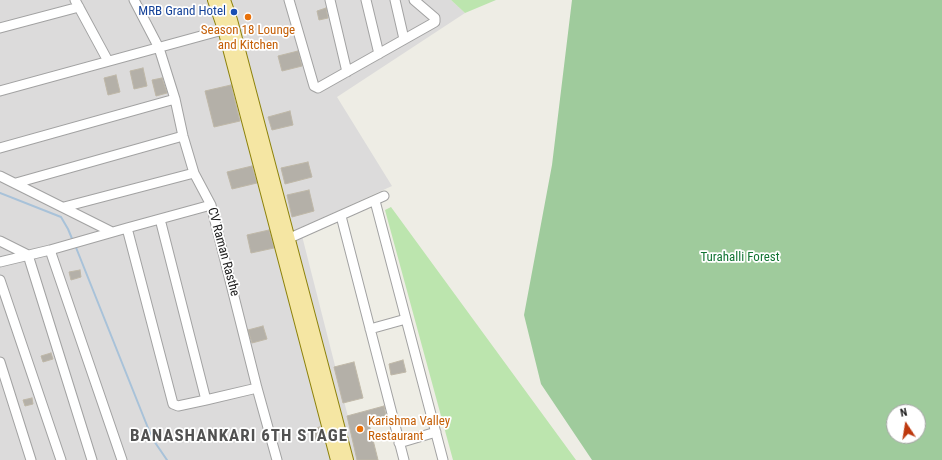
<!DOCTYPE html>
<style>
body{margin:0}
#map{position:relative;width:942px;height:460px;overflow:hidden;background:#eeede5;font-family:"Roboto Condensed",sans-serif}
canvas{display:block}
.north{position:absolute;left:886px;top:404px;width:40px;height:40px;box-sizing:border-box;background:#fff;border:1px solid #a5a5a5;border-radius:50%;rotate:348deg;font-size:11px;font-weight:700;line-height:16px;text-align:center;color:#1e1e1e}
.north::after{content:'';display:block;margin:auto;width:14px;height:18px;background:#be390e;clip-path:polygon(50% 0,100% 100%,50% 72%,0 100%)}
</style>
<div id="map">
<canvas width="942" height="460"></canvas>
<div class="north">N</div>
</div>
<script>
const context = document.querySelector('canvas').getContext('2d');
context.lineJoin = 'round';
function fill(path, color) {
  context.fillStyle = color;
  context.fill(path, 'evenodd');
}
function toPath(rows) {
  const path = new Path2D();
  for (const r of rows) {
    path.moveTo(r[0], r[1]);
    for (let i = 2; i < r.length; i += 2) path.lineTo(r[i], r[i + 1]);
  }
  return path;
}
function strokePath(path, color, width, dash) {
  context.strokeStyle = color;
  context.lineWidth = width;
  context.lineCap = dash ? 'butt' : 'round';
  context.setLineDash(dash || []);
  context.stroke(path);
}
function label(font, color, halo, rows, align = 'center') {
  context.font = font + ' "Roboto Condensed",sans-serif';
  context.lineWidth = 3.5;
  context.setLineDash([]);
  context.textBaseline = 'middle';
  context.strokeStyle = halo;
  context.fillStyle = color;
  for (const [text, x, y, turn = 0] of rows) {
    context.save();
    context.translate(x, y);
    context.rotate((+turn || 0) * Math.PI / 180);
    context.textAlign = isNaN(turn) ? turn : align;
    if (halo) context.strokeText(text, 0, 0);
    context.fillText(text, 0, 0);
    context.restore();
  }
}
fill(toPath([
 [0,0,451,0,465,13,337,97,392,186,300,228,359,460,0,460]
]), '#dcdbdb');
fill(toPath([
 [451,0,496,0,465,13],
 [391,207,576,460,453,460,385,210]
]), '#bce5ae');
fill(toPath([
 [572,0,942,0,942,460,592,460,541,384,524,315,552,165],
 [894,412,918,412,918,436,894,436]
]), '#9fcb9c');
strokePath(toPath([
 [0,193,61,217,68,229,73,241],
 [75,245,152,438,167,460]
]), '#a8c2d9', 2);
const building = toPath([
 [326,8,328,18,319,20,317,11,326,8],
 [298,51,302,66,282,71,278,56,298,51],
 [143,68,147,86,134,89,130,71,143,68],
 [116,75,120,92,108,95,104,78,116,75],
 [162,78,167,93,156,96,152,80,162,78],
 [231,85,240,121,214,127,205,91,231,85],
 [290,111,293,125,272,130,268,117,290,111],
 [308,162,312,177,285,184,281,168,308,162],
 [252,166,257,183,232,189,227,172,252,166],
 [309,190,314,211,292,217,287,195,309,190],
 [269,230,274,248,251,253,247,235,269,230],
 [80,270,81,277,71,280,69,272,80,270],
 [263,326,267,339,252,343,248,330,263,326],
 [51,353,53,359,43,362,41,356,51,353],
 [403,360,406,372,391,375,389,364,403,360],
 [354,362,363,398,343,403,334,367,354,362],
 [32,398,33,404,25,406,23,400,32,398],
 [384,406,387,420,369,424,378,460,357,460,347,416,384,406],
 [320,427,324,439,314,441,311,429,320,427]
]);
fill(building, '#b4b0a8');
strokePath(building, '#bfb8a8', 1);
const minor = toPath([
 [75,0,108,61],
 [134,0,159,48,175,99,183,136,194,173,211,205,257,388,277,460],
 [289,0,314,86,318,88,435,22,435,18,414,0],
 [330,0,347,72],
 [366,0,379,54],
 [395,0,404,39],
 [0,28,79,7],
 [0,91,230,28],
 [0,148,175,99],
 [0,176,112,232],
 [16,183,183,136],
 [375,201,443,460],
 [64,207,194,173],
 [341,216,404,460],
 [160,219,206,400],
 [127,228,173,404,178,406,206,400,257,388],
 [0,241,28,255,92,460],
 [283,241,384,196],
 [50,250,122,460],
 [0,262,50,250,127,228,211,205],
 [0,280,61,460],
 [370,329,406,319],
 [0,362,31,460],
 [399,443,436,432]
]);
const major = toPath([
 [214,0,224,29,337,460],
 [224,0,231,20,347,460]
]);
strokePath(minor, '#a2a2a2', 11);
strokePath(major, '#8d820b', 14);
strokePath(minor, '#fff', 9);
strokePath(major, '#f5e6a3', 12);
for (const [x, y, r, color] of [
 [234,12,4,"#1a4fb4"],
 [248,17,4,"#e8710a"],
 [360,429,4,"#e8710a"]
]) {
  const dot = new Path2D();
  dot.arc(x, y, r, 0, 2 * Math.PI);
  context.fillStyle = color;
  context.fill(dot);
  strokePath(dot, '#fff', 1.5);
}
label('13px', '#164399', '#fff', [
 ["MRB Grand Hotel",226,12]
], 'right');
label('13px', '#c56008', '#fff', [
 ["Season 18 Lounge",248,31],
 ["and Kitchen",248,46],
 ["Karishma Valley",368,422,"left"],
 ["Restaurant",368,437,"left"]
]);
label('13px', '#1e1e1e', '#fff', [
 ["CV Raman Rasthe",223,252,75]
]);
label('13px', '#137533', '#fff', [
 ["Turahalli Forest",740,258]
]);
context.letterSpacing = '1px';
label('bold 17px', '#515151', '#fff', [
 ["BANASHANKARI 6TH STAGE",239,437]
]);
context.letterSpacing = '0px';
</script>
